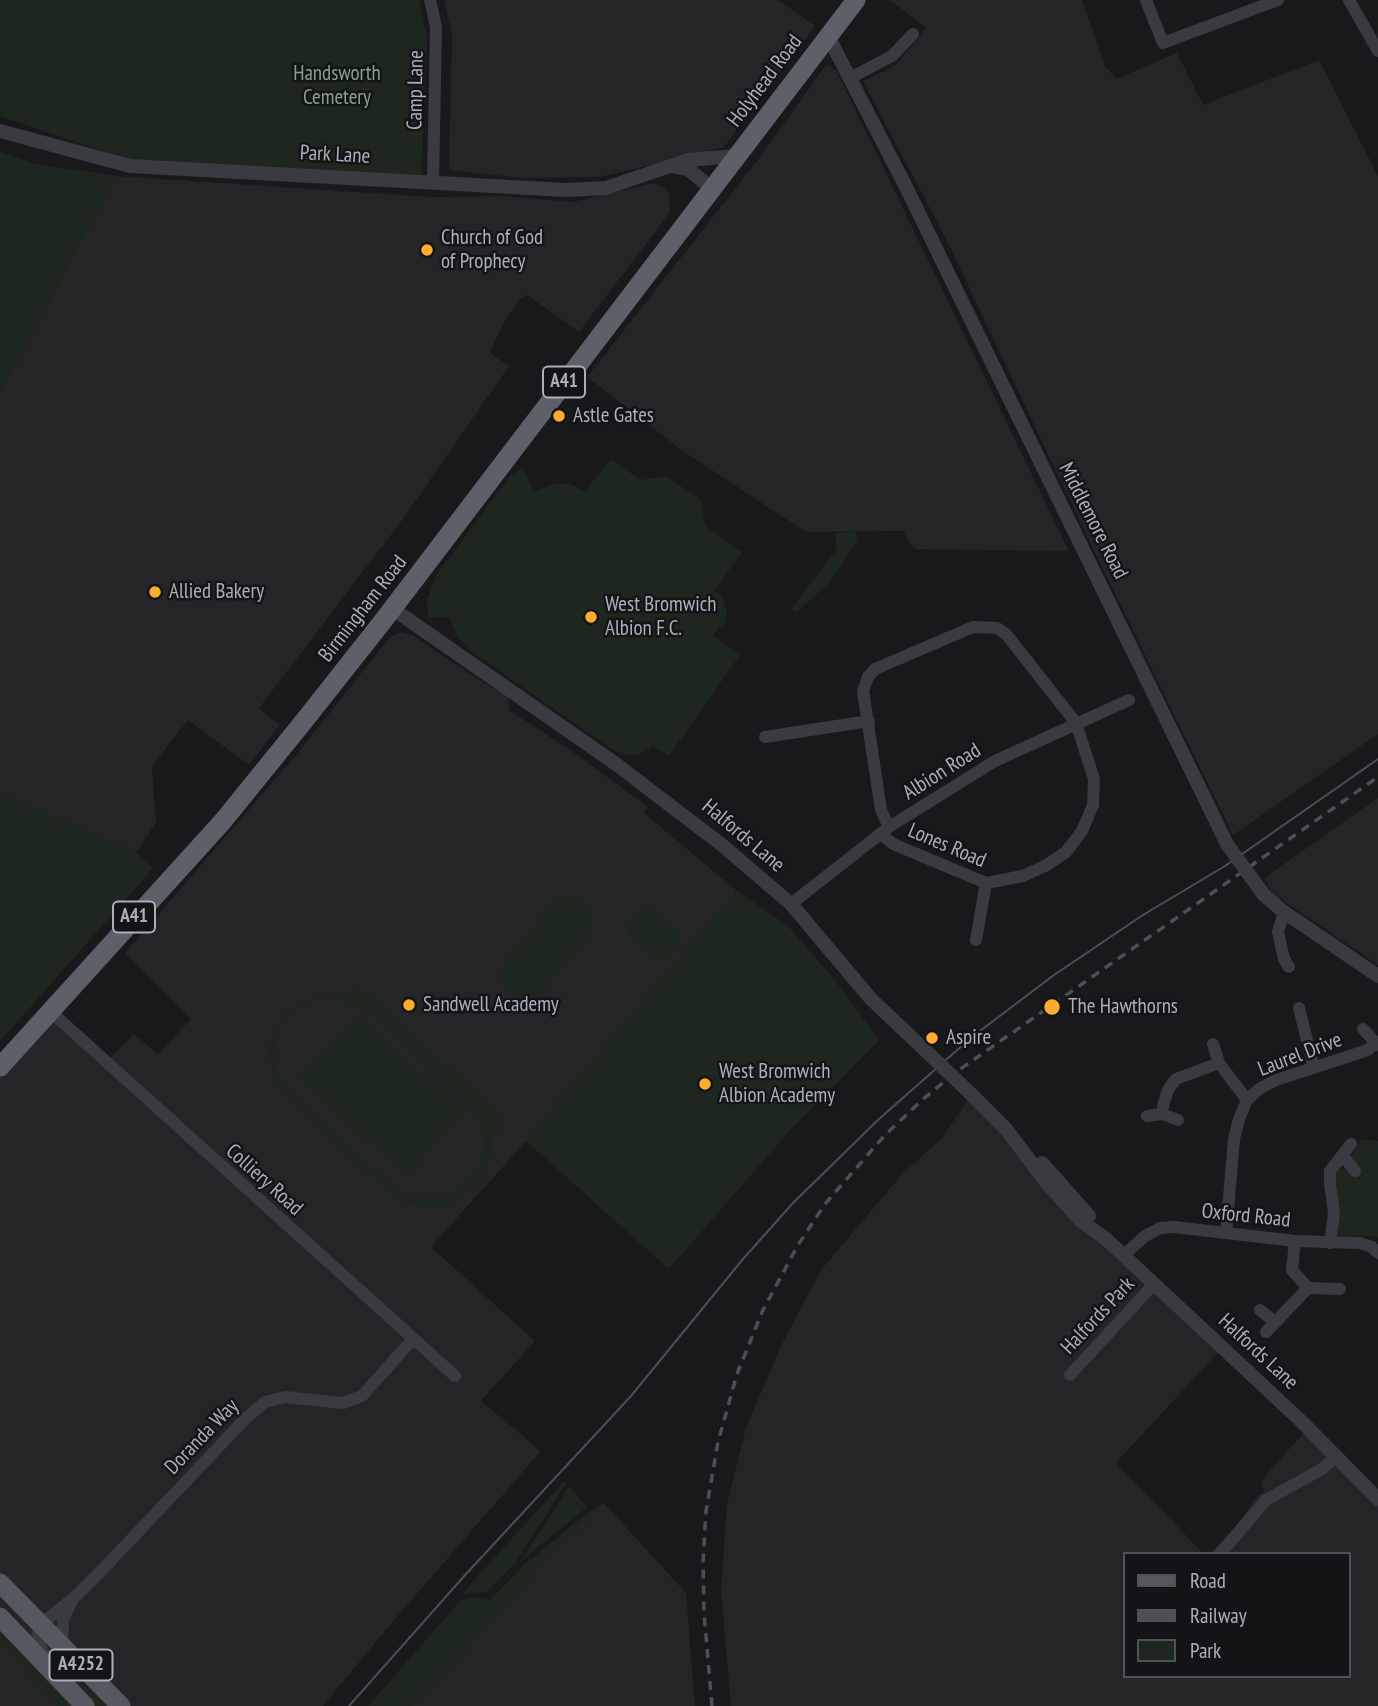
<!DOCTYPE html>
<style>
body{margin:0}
#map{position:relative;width:1378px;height:1706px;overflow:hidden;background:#19191b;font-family:"PT Sans Narrow",sans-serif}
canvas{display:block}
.legend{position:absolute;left:1123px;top:1552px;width:228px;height:126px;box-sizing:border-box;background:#141416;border:2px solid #505258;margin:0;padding:9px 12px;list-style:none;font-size:21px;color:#aab0bb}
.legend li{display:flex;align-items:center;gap:14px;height:35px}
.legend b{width:35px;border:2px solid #505258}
</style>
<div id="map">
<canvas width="1378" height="1706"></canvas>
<ul class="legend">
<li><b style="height:9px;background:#55585f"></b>Road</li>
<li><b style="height:9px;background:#4c4f55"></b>Railway</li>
<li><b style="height:19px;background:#1e271f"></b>Park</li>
</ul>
</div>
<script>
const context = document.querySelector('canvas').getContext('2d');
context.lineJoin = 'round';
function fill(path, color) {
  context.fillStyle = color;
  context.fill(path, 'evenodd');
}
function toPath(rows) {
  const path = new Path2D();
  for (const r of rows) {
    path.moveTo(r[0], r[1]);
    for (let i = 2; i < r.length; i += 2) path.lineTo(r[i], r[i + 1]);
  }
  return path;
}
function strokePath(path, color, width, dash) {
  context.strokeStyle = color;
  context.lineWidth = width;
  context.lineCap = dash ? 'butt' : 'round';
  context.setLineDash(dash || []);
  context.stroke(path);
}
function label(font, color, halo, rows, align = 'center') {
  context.font = font + ' "PT Sans Narrow",sans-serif';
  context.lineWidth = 5;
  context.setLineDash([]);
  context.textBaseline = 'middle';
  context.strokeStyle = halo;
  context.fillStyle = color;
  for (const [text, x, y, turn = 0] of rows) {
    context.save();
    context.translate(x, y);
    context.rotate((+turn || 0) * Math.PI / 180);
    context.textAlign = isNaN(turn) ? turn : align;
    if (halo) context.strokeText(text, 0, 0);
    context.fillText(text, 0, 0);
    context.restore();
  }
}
fill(toPath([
 [444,0,778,0,815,26,724,147,600,177,523,178,449,170,452,33],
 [890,0,1082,0,1105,66,1116,79,1177,53,1203,105,1319,60,1378,176,1378,734,1233,835,1086,534,947,241,863,81,896,65,926,28],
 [826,65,836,70,1069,551,914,549,903,531,806,532,683,451,587,377,757,161],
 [115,176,431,197,502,196,573,202,654,183,665,188,669,193,670,212,579,332,527,295,521,298,503,324,490,353,509,366,403,519,259,708,280,725,249,765,188,720,152,766,156,823,136,852,153,868,0,1041,0,394],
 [402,632,414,636,476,678,509,697,509,710,573,752,648,807,644,813,737,891,526,1141,431,1247,535,1341,481,1401,541,1451,394,1620,323,1706,0,1706,0,1067,50,1011,106,1062,134,1034,158,1054,191,1019,125,953,296,755,390,637],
 [1378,798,1378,965,1272,893,1264,878],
 [972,1095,1091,1224,1222,1348,1116,1463,1204,1554,1124,1554,1124,1676,1348,1676,1348,1554,1209,1554,1241,1521,1254,1499,1264,1492,1261,1481,1308,1428,1378,1499,1378,1706,731,1706,721,1590,727,1503,746,1428,782,1344,821,1270,904,1172,940,1140],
 [604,1503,686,1593,695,1706,411,1706,507,1606,547,1557,595,1508]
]), '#252528');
fill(toPath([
 [0,0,419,0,427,38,421,177,129,160,0,116],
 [0,152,36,164,115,176,0,394],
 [611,459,640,480,666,476,701,500,705,526,742,552,715,590,723,599,727,613,724,628,719,626,713,636,740,655,669,756,653,746,644,752,632,755,621,754,610,748,468,649,457,636,450,617,428,618,427,600,436,576,510,476,523,468,534,491,557,483,571,484,585,491],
 [856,532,857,542,829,583,797,612,791,609,837,549,835,533],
 [0,794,136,852,153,868,0,1041],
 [737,891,787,925,834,979,879,1040,793,1127,669,1269,526,1141],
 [572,897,583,901,591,910,593,921,589,936,541,992,526,998,512,996,501,980,501,973,506,960,554,904,560,900],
 [646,906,680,935,679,941,665,958,658,958,628,933,628,926],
 [356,985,507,1121,492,1138,491,1153,486,1172,476,1186,453,1202,439,1207,424,1207,398,1200,288,1097,279,1089,274,1078,269,1051,272,1035,286,1013,295,1006,315,996,326,994,348,996],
 [327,998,349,1001,367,1011,476,1112,482,1124,484,1149,476,1173,458,1190,445,1197,420,1199,407,1196,394,1188,284,1088,274,1064,273,1051,280,1028,295,1010,314,1000],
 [357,1016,464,1111,407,1175,300,1080],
 [1361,1139,1378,1141,1378,1237,1337,1235,1335,1173,1339,1167,1352,1173,1358,1168,1352,1156],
 [564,1481,566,1483,517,1561,487,1592,462,1594,403,1659],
 [569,1486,587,1507,520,1562,538,1535],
 [590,1511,594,1516,547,1557,507,1606,411,1706,368,1706,461,1600,472,1597,490,1600,525,1564],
 [0,1631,70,1706,58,1706,0,1641],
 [47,1642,85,1683,108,1706,94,1706,60,1667]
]), '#1e271f');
strokePath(toPath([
 [430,0,436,27,433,182],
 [1146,0,1163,43,1278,0],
 [1349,0,1378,51],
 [850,78,892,56,913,34],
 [765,737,869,721],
 [881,834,893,844,986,883,1023,876,1047,865,1066,852,1082,831,1093,805,1094,779,1076,723,1006,634,997,628,973,627,875,669,868,677,863,691,881,810,889,827],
 [791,904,889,827,995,761,1129,700],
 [1284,912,1278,932,1284,959,1289,967],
 [976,940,986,883],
 [1299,1008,1314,1068],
 [50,1011,455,1376],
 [1363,1029,1378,1045],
 [1213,1044,1219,1063,1247,1100],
 [1162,1114,1164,1102,1169,1088,1176,1079,1219,1063],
 [1147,1116,1162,1114,1178,1120],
 [1343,1156,1355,1171],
 [1226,1233,1234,1139,1239,1119,1247,1100,1259,1089,1276,1080,1368,1050,1375,1043],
 [1295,1241,1292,1270,1308,1288,1340,1289],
 [1330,1243,1334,1213,1330,1184,1330,1171,1351,1144],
 [1124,1255,1145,1236,1160,1228,1174,1227,1295,1241,1360,1243,1372,1247,1378,1253],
 [1260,1310,1275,1322],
 [1266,1332,1308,1288],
 [1070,1375,1154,1284],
 [1220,1554,1266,1500,1322,1469,1337,1456],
 [62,1645,63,1620,71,1603],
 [47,1658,40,1646,37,1636,41,1624,75,1597,104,1568,245,1419,265,1402,285,1397,343,1403,362,1396,413,1339]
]), '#393b40', 12);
strokePath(toPath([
 [828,36,905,185,1227,844],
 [0,131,130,166,566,190,606,188,688,160,736,156],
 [671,166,688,169,711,188],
 [393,609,616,764,722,845,791,904,871,999,927,1052],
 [1250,876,1264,895,1284,912,1378,976],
 [972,1095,1006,1129,1046,1182,1081,1221,1106,1239,1301,1421,1378,1499],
 [1042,1163,1089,1216]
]), '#393b40', 14);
strokePath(toPath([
 [0,1583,121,1706],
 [0,1617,85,1706]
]), '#55585f', 19);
strokePath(toPath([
 [0,1067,223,821,304,721,383,621,856,0]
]), '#5d6068', 19);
strokePath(toPath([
 [349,1706,466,1574,631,1396,743,1259,793,1203,879,1119,972,1037,1054,975,1143,915,1225,866,1378,759]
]), '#4c4f55', 2);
strokePath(toPath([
 [712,1706,704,1613,703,1562,706,1511,718,1442,737,1374,763,1310,798,1245,825,1204,885,1135,923,1099,959,1070,1378,777]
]), '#4c4f55', 3.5, [9, 7]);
strokePath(toPath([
 [1227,844,1250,876],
 [927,1052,972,1095]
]), '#393b40', 14);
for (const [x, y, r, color] of [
 [427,250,7,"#fcad30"],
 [559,416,7,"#fcad30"],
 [155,592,7,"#fcad30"],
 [591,617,7,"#fcad30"],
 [409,1005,7,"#fcad30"],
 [1052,1007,9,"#fcad30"],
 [932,1038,7,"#fcad30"],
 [705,1084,7,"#fcad30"]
]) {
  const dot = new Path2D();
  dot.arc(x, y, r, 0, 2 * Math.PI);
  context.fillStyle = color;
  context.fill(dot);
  strokePath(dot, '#141416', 2.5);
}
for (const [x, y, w] of [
 [564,382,42],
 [134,917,42],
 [81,1665,63]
]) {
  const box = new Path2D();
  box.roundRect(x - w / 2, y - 15.5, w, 31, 5);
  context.fillStyle = '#141416';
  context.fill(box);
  strokePath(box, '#aab0bb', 2);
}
label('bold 19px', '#aab0bb', null, [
 ["A41",564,382],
 ["A41",134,917],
 ["A4252",81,1665]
]);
label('21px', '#81a781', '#141416', [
 ["Handsworth",337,74],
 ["Cemetery",337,98]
]);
label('21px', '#aab0bb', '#141416', [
 ["Holyhead Road",765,81,-53],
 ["Camp Lane",416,90,-89],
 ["Park Lane",335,155,3],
 ["Middlemore Road",1093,521,63],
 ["Birmingham Road",363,609,-52],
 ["Albion Road",942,772,-32],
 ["Halfords Lane",743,836,40],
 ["Lones Road",947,846,23],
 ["Laurel Drive",1300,1055,-21],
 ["Colliery Road",264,1180,42],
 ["Oxford Road",1246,1216,6],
 ["Halfords Park",1098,1316,-47],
 ["Halfords Lane",1258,1352,43],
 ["Doranda Way",202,1437,-46]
]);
label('21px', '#aab0bb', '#141416', [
 ["Church of God",441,238],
 ["of Prophecy",441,262],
 ["Astle Gates",573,416],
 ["Allied Bakery",169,592],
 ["West Bromwich",605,605],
 ["Albion F.C.",605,629],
 ["Sandwell Academy",423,1005],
 ["The Hawthorns",1068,1007],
 ["Aspire",946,1038],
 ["West Bromwich",719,1072],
 ["Albion Academy",719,1096]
], 'left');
</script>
